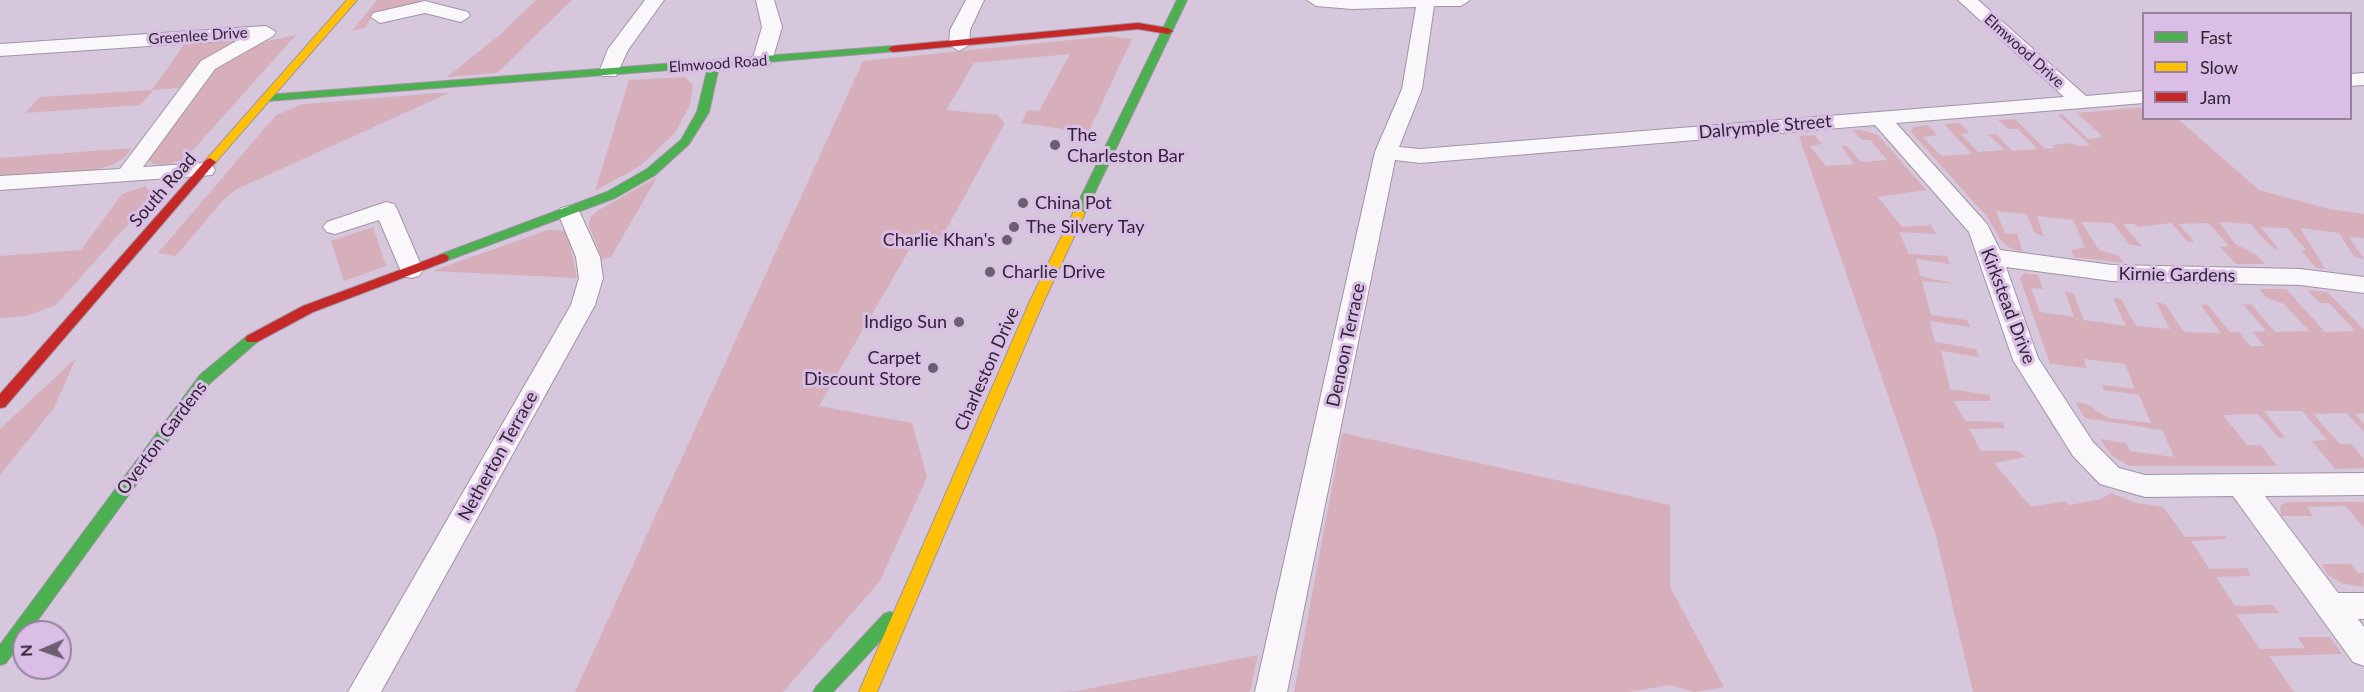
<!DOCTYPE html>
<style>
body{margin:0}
#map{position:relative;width:2364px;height:692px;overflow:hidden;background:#d6c7dd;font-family:Lato,sans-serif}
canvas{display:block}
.legend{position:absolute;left:2142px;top:12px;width:210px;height:108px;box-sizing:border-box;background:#dabee6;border:2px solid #96819f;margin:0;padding:8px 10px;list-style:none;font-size:18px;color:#302534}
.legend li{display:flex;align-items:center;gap:12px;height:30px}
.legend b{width:30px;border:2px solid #96819f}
.north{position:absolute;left:12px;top:620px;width:60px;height:60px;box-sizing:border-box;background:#dabee6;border:2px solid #96819f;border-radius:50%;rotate:268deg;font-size:16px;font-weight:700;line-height:24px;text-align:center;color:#302534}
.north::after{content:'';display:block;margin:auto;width:21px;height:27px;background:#6a5e6f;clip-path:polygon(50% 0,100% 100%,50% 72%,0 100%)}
</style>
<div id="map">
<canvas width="2364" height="692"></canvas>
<ul class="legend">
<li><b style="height:8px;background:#4caf50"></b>Fast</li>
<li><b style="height:8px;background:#ffc107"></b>Slow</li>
<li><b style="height:8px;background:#c62828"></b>Jam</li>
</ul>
<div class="north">N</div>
</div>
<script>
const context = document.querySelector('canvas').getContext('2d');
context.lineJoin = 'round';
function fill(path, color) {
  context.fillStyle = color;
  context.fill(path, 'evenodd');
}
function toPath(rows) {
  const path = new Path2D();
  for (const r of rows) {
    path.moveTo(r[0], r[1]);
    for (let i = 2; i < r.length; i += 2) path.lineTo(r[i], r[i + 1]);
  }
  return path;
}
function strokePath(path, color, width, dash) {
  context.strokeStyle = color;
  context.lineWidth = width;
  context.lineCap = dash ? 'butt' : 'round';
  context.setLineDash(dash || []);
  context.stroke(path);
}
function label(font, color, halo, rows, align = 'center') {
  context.font = font + ' Lato,sans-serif';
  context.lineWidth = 6;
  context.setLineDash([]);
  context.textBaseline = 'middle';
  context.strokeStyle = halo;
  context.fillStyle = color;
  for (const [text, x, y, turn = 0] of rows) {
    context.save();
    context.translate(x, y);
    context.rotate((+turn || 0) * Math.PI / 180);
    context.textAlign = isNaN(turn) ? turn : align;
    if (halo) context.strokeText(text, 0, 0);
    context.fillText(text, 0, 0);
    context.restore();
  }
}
fill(toPath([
 [377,0,422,0,416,4,373,14,365,28,352,31],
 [536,0,572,0,497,73,447,77,502,33],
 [248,35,204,58,179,88,153,90,141,105,25,113,40,97,152,90,188,39],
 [296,35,185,159,166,165,154,164,149,160,150,152,210,73,258,43],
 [1110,36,1132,39,1088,133,1021,123,1028,110,1039,111,1070,54,974,63,946,110,997,115,1005,123,942,237,916,238,819,406,912,423,927,477,880,581,783,692,575,692,863,61],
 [685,77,693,85,690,105,675,133,640,166,595,191,629,80],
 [451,92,237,189,223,200,176,256,158,253,276,115,303,104],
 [2143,107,2144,118,2178,119,2259,190,2329,209,2364,214,2364,238,2349,237,2364,259,2354,257,2339,233,2300,228,2325,269,2316,268,2302,251,2306,250,2287,228,2261,227,2279,250,2270,246,2251,224,2219,222,2235,244,2257,255,2265,264,2236,264,2220,247,2229,246,2208,223,2179,224,2194,242,2188,242,2171,223,2138,227,2135,224,2123,224,2142,247,2129,244,2113,223,2081,222,2099,250,2119,256,2124,263,2074,257,2071,250,2085,247,2073,220,2037,216,2044,237,2035,233,2026,214,1996,211,2005,233,2017,234,2023,252,2010,248,2001,241,1988,218,1911,132,1913,127,1928,125,1937,135,1923,137,1941,156,1972,154,1944,124,1960,123,1969,133,1961,134,1978,152,2004,150,1989,135,1996,134,2012,151,2037,149,2018,129,2008,129,1998,120,2015,119,2045,149,2055,148,2052,145,2072,143,2077,146,2090,145,2058,115,2062,114,2088,139,2103,137,2077,113],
 [1853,130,1862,130,1878,135,1926,190,1878,197,1902,227,1931,225,1936,234,1899,232,1909,254,1947,256,1950,264,1916,259,1920,276,1956,284,1922,281,1931,315,1967,320,1970,327,1930,321,1935,342,1976,349,1979,357,1941,351,1950,389,1990,395,1990,401,1954,401,1965,421,2002,422,2005,428,1969,429,1981,451,2018,451,2026,457,1994,463,2031,507,2065,501,2069,505,2101,499,2111,493,2136,503,2163,507,2185,537,2226,536,2225,539,2191,541,2210,569,2247,568,2251,576,2216,577,2235,606,2272,605,2280,613,2236,614,2260,649,2305,648,2298,637,2330,637,2342,654,2269,656,2294,692,1973,692,1935,532,1799,136,1814,135,1822,144,1810,146,1826,166,1854,164,1841,146,1847,146,1861,162,1887,160,1870,140,1862,140],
 [132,148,124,158,112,165,91,171,0,177,0,158],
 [657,177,611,257,602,259,589,226,590,217,599,210],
 [145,186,153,196,56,305,27,316,0,318,0,256,81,250,122,194],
 [373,227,386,266,344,281,331,241],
 [548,230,567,231,577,278,432,271],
 [2024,273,2038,275,2043,289,2031,288,2040,312,2074,317,2065,292,2073,293,2084,320,2126,326,2113,298,2121,299,2136,326,2170,329,2156,302,2165,304,2184,332,2221,333,2201,305,2207,304,2230,332,2239,332,2250,346,2264,346,2253,332,2266,331,2243,304,2252,305,2275,332,2309,331,2284,304,2267,298,2259,289,2286,289,2325,332,2355,331,2329,303,2320,303,2307,290,2327,292,2364,330,2364,413,2355,414,2364,424,2364,432,2347,413,2313,414,2340,444,2351,444,2364,459,2364,468,2335,469,2312,441,2327,440,2302,411,2264,411,2285,438,2278,437,2258,414,2223,415,2247,445,2261,445,2277,466,2129,466,2111,455,2100,439,2126,443,2130,451,2174,457,2162,430,2085,418,2075,402,2087,404,2108,418,2151,423,2139,395,2104,390,2102,385,2135,389,2125,364,2084,359,2087,368,2050,364,2020,278],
 [76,358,54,408,0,475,0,429],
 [1342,433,1670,505,1670,587,1724,687,1695,692,1670,685,1629,692,1294,692],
 [2286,502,2364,502,2364,528,2346,506,2307,507,2313,516,2281,516,2280,506],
 [2322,564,2351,564,2358,573,2364,573,2363,587,2341,583,2327,574],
 [1258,655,1250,692,1054,692,1077,691]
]), '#d7afbb');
const street = toPath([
 [645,0,664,0,628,50,616,76,602,76,599,72,608,49,645,0],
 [756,0,774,0,782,27,772,61,769,65,762,67,755,65,752,61,762,27,756,0],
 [966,0,984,0,970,30,969,45,959,51,949,45,950,30,966,0],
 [1307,0,1470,0,1461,6,1434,6,1422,89,1399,147,1420,149,2064,97,1958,0,1978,0,2086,96,2144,91,2144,103,1896,123,1987,224,2000,250,2112,265,2300,269,2364,277,2364,293,2300,285,2112,281,2006,267,2038,358,2093,442,2119,468,2145,475,2364,473,2364,495,2265,496,2338,593,2364,593,2364,619,2358,619,2364,627,2364,666,2353,662,2233,496,2145,497,2100,484,2073,456,2013,360,1969,232,1875,125,1420,163,1395,160,1287,692,1255,692,1375,152,1402,89,1416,7,1352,9,1316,6,1307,0],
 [425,1,468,12,470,16,461,22,425,13,380,23,371,17,373,13,425,1],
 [266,26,276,32,273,36,215,69,143,167,204,163,212,165,215,170,212,175,0,190,0,176,120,169,201,61,238,40,0,56,0,44,266,26],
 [2364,73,2364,85,2350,86,2350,74,2364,73],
 [386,202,394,204,397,209,423,270,419,276,411,278,403,276,379,220,335,234,327,232,323,227,327,222,386,202],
 [569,206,577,208,580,213,600,257,603,278,595,305,381,692,348,692,571,305,579,278,576,257,558,213,561,208,569,206]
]);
const fast = toPath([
 [1177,0,1187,0,1085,213,1079,217,1075,216,1073,213,1177,0],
 [893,46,897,47,897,51,719,66,709,112,689,144,655,175,615,198,443,262,439,261,437,258,439,255,607,192,647,169,681,140,697,112,708,67,267,101,262,98,267,95,893,46],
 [252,334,257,336,259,339,257,342,210,383,29,632,24,632,24,638,6,663,0,665,0,645,200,375,247,336,252,334],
 [890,612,896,614,898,619,896,624,833,692,813,692,816,687,884,614,890,612]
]);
const slow = toPath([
 [347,0,357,0,214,164,206,164,204,162,206,160,347,0],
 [1079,209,1085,213,1044,301,877,692,859,692,1030,301,1073,213,1079,209]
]);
const jam = toPath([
 [1138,23,1168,28,1173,31,1168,34,1138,29,893,52,888,49,893,46,1138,23],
 [210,158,216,162,214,164,5,407,0,408,0,394,206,160,210,158],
 [443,254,447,255,449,258,447,261,313,312,257,342,247,342,245,339,247,336,303,306,443,254]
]);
strokePath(street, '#a094a5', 2);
strokePath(fast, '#a094a5', 2);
strokePath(slow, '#a094a5', 2);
strokePath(jam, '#a094a5', 2);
fill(street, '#f9f7fa');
fill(fast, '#4caf50');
fill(slow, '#ffc107');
fill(jam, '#c62828');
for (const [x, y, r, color] of [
 [1055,145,6,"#6a5e6f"],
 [1023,203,6,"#6a5e6f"],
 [1014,227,6,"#6a5e6f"],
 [1007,240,6,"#6a5e6f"],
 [990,272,6,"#6a5e6f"],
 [959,322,6,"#6a5e6f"],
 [933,368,6,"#6a5e6f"]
]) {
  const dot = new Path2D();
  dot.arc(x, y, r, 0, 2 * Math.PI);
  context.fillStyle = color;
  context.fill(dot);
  strokePath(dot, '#dabee6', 2);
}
label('15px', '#302534', '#dabee6', [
 ["Greenlee Drive",198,36,-4],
 ["Elmwood Drive",2024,51,42],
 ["Elmwood Road",718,64,-4]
]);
label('18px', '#302534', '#dabee6', [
 ["Dalrymple Street",1765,127,-5],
 ["South Road",163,190,-49],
 ["Kirnie Gardens",2177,275,1],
 ["Kirkstead Drive",2008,306,69],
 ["Denoon Terrace",1346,345,-78],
 ["Charleston Drive",987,369,-66],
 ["Overton Gardens",162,438,-53],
 ["Netherton Terrace",498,456,-61]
]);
label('18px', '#302534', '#dabee6', [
 ["The",1067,135],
 ["Charleston Bar",1067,156],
 ["China Pot",1035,203],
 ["The Silvery Tay",1026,227],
 ["Charlie Khan's",995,240,"right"],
 ["Charlie Drive",1002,272],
 ["Indigo Sun",947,322,"right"],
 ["Carpet",921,358,"right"],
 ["Discount Store",921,379,"right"]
], 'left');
</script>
